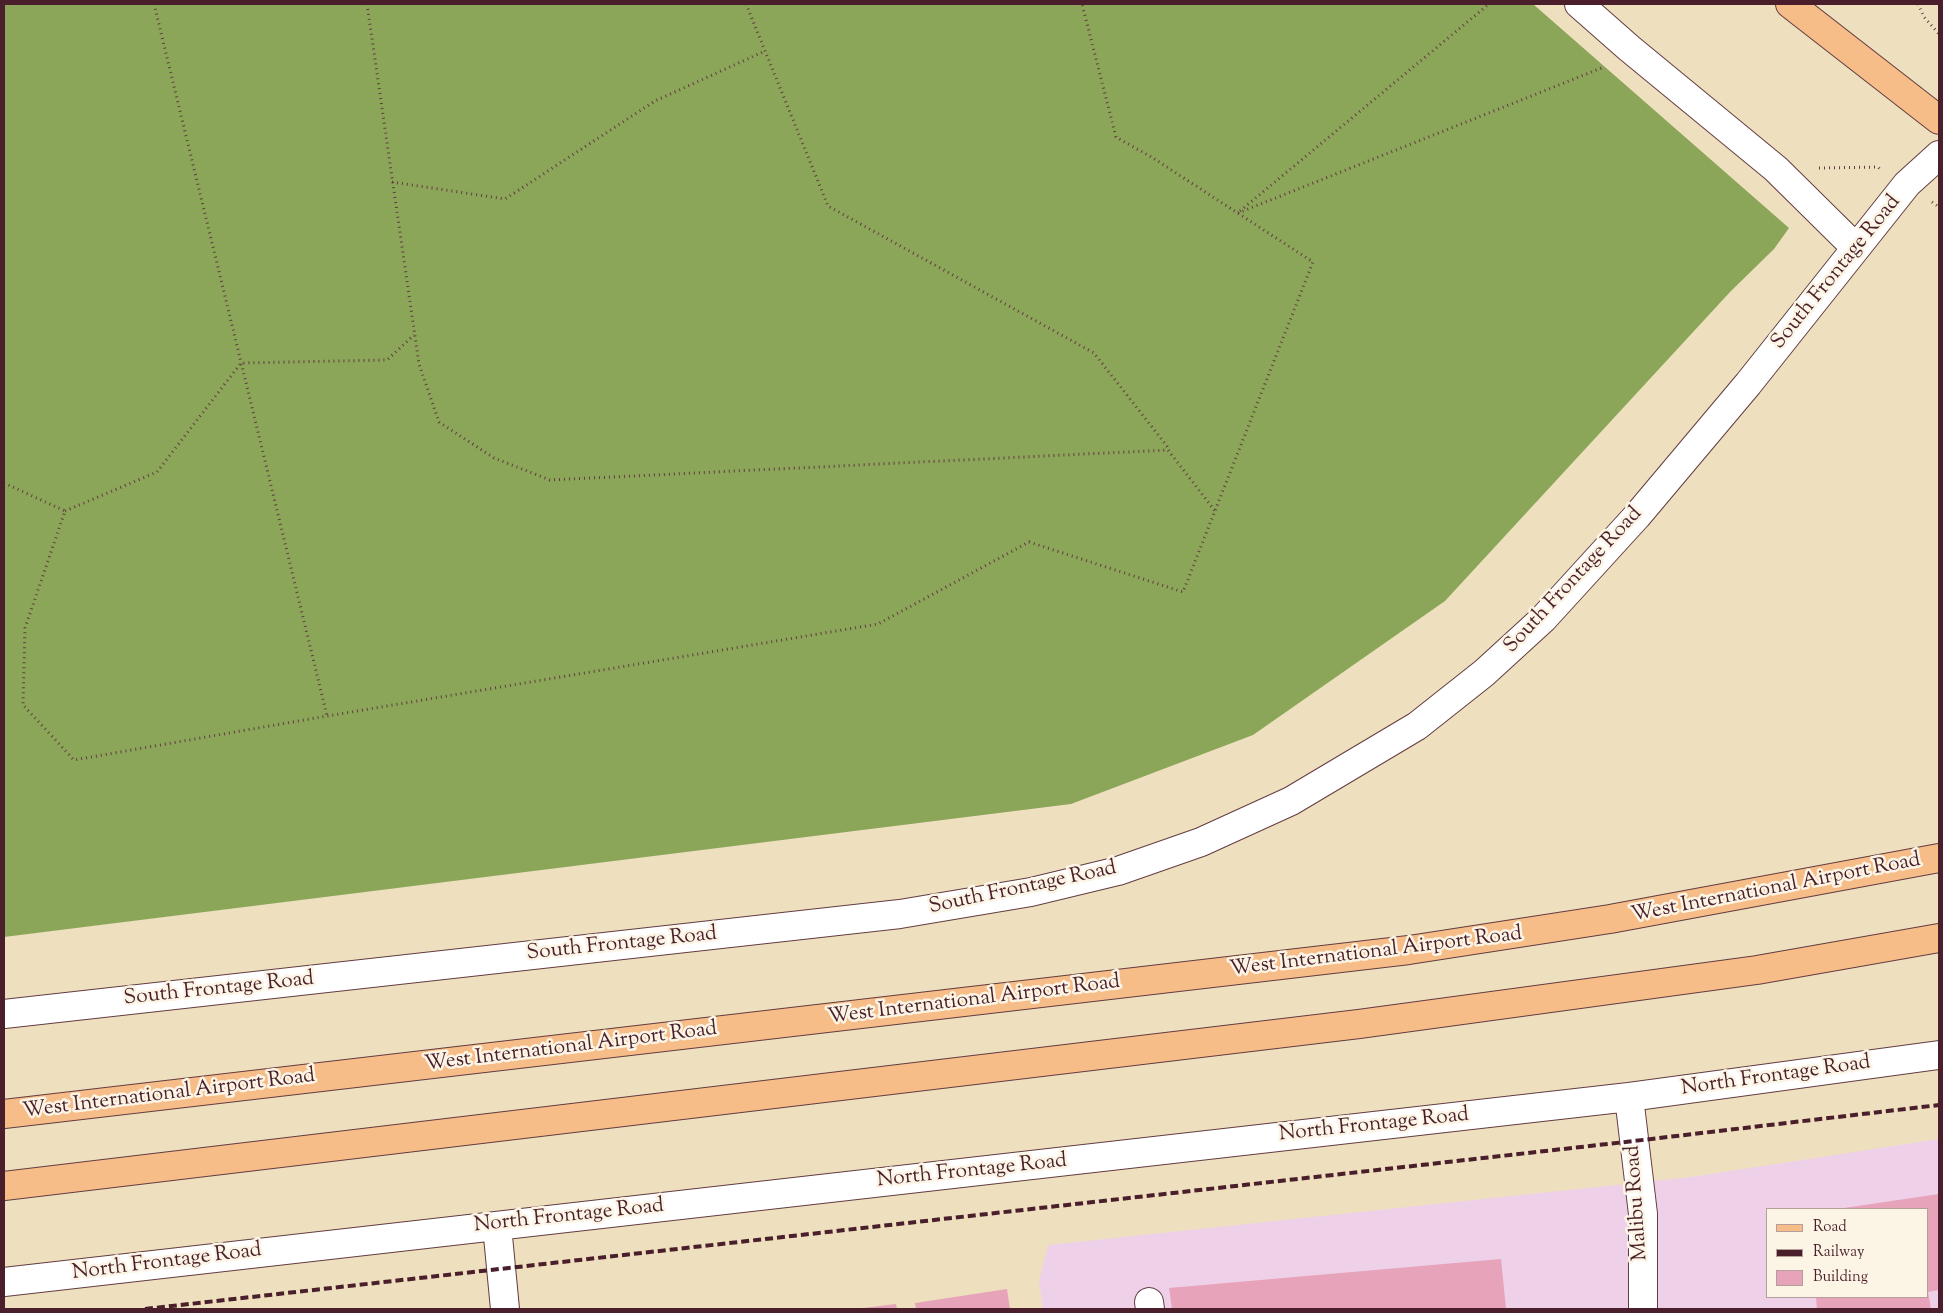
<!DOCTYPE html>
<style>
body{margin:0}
#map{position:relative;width:1943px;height:1313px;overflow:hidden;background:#eee0bf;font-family:"Sorts Mill Goudy",serif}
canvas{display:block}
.frame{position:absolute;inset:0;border:5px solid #4a1f2b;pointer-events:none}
.legend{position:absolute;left:1766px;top:1208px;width:162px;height:90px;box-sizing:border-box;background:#fcf5e5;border:1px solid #b59f9b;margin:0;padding:6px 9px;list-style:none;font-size:15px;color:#4a1f2b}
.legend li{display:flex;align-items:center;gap:10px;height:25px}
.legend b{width:25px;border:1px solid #b59f9b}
</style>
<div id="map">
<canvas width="1943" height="1313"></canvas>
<div class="frame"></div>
<ul class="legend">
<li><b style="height:6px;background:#f7bd88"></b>Road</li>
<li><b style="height:6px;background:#4a1f2b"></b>Railway</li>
<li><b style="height:14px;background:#e7a3b9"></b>Building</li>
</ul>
</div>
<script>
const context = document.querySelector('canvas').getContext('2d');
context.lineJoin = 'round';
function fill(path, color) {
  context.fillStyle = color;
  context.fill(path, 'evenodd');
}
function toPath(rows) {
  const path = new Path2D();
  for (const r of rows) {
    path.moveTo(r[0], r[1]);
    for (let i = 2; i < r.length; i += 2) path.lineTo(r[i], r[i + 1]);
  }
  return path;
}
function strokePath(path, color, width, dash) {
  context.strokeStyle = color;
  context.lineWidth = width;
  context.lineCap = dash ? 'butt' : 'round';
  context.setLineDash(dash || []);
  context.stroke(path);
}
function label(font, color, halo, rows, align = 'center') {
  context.font = font + ' "Sorts Mill Goudy",serif';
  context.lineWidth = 5;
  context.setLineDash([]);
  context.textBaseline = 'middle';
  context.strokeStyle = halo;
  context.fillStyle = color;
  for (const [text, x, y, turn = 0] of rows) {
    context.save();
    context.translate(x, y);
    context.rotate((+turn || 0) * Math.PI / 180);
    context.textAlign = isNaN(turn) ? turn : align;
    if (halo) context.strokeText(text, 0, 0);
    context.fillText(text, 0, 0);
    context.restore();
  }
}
fill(toPath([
 [1939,1139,1939,1309,1043,1309,1039,1281,1048,1245,1691,1177],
 [1767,1209,1927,1209,1927,1297,1767,1297]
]), '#eed0e8');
fill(toPath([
 [4,4,1533,4,1789,228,1774,249,1730,292,1445,601,1253,735,1071,804,4,937]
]), '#8ba659');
fill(toPath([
 [1939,1194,1939,1290,1928,1292,1931,1309,1817,1309,1816,1297,1927,1297,1927,1209,1844,1208],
 [1501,1259,1506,1309,1172,1309,1169,1288],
 [1007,1289,1010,1309,916,1309,915,1303],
 [896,1304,897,1309,863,1309,863,1308]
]), '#e7a3b9');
const minor = toPath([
 [1579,4,1629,48,1776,169,1856,248],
 [4,1014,900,914,1031,892,1118,871,1201,842,1291,801,1417,726,1484,673,1543,619,1637,516,1748,384,1907,184,1939,155],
 [1629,1097,1643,1214,1643,1309],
 [497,1226,505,1309],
 [4,1282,1629,1097,1939,1055],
 [1149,1302,1150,1309]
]);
const major = toPath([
 [1790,4,1939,120],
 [4,1114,1409,950,1610,919,1939,858],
 [4,1186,1359,1024,1757,970,1939,938]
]);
strokePath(minor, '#633c41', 30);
strokePath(major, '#633c41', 30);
strokePath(toPath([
 [154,4,327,716],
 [367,4,419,364,439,422,494,458,550,480,1168,450,1215,511],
 [746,4,828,206,1094,353,1170,450],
 [1918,4,1924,17,1939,34],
 [1819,168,1878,167,1880,169],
 [392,182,505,199,655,101,765,51],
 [1932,202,1939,207],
 [1240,211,1489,4],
 [1238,213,1604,67],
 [4,483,65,511,25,628,23,705,74,760,327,716,878,624,1029,542,1183,592,1313,262,1153,158,1116,137,1082,4],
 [65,511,157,472,241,363,387,360,414,335]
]), '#633c41', 3, [1, 4]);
strokePath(minor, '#fff', 28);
strokePath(major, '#f7bd88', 28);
strokePath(toPath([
 [145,1309,1634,1141,1939,1105]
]), '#4a1f2b', 4, [8, 4]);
label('21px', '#4a1f2b', '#fcf5e5', [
 ["South Frontage Road",1837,273,-51],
 ["South Frontage Road",1574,581,-47],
 ["South Frontage Road",1023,889,-12],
 ["West International Airport Road",1776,889,-11],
 ["South Frontage Road",622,945,-6],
 ["West International Airport Road",1376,953,-7],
 ["South Frontage Road",219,990,-6],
 ["West International Airport Road",974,1001,-7],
 ["West International Airport Road",571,1048,-7],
 ["North Frontage Road",1776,1077,-8],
 ["West International Airport Road",169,1095,-7],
 ["North Frontage Road",1374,1126,-6],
 ["North Frontage Road",972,1172,-6],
 ["Malibu Road",1638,1203,-94],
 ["North Frontage Road",569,1217,-6],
 ["North Frontage Road",167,1263,-7]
]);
</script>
